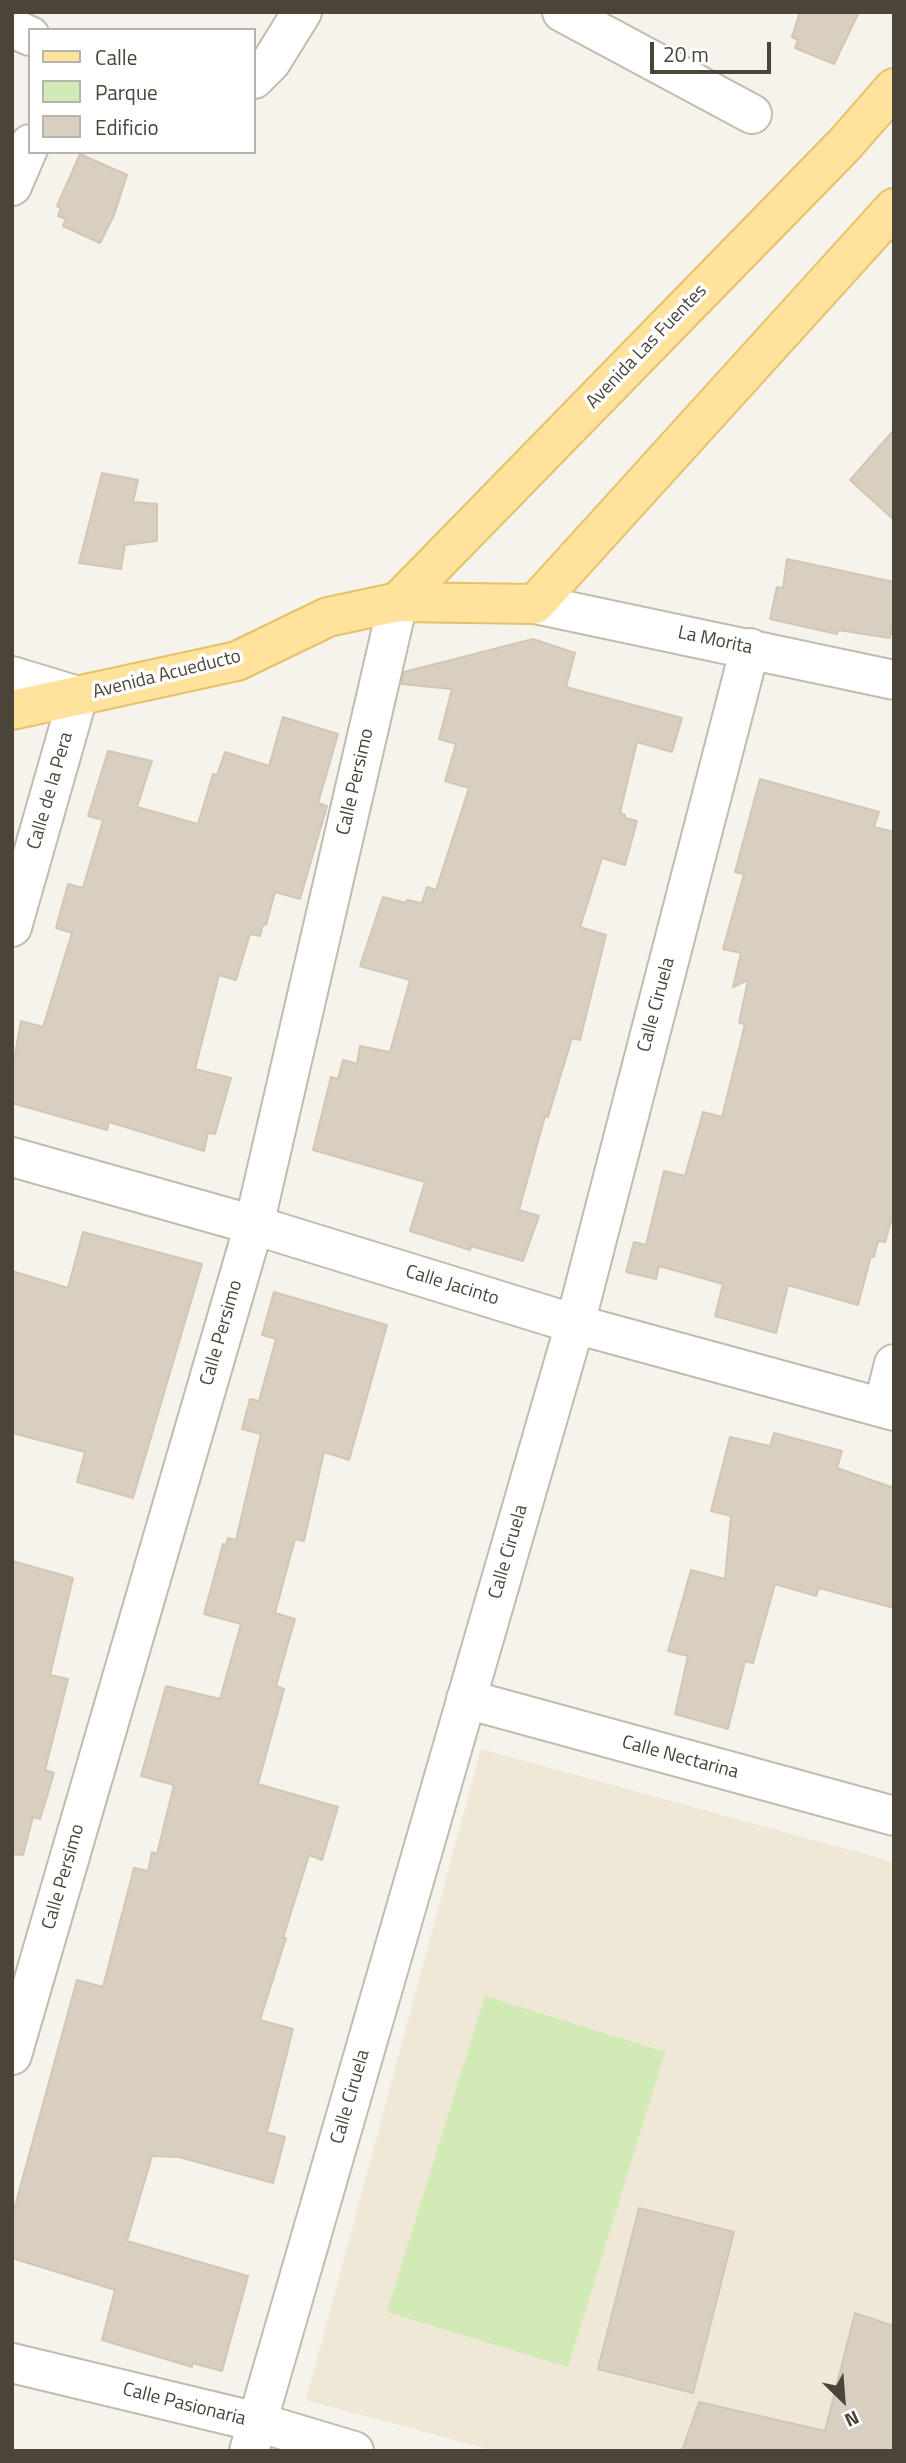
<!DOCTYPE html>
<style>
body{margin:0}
#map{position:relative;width:906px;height:2463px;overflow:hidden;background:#f6f3ec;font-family:"Titillium Web",sans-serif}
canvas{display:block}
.frame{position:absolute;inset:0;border:14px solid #4b4439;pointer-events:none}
.legend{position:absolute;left:28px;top:28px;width:228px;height:126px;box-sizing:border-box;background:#fff;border:2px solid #b7b4b0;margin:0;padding:9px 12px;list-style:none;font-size:21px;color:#4b4439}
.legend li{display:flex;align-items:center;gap:14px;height:35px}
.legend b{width:35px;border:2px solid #b7b4b0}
.north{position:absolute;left:808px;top:2365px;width:70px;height:70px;-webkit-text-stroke:5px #fff;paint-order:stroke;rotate:155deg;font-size:19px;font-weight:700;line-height:28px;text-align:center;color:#4b4439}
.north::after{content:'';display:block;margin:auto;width:24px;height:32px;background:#4b4439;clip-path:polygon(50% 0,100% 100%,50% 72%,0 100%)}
.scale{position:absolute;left:650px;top:42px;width:121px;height:32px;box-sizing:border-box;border:4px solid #4b4439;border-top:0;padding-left:9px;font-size:21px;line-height:24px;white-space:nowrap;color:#4b4439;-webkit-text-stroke:5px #fff;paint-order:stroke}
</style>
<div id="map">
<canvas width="906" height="2463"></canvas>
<div class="frame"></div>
<ul class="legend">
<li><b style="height:9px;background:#ffe39c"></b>Calle</li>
<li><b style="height:19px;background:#d2eab5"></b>Parque</li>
<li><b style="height:19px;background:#d8cfc1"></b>Edificio</li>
</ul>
<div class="north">N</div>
<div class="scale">20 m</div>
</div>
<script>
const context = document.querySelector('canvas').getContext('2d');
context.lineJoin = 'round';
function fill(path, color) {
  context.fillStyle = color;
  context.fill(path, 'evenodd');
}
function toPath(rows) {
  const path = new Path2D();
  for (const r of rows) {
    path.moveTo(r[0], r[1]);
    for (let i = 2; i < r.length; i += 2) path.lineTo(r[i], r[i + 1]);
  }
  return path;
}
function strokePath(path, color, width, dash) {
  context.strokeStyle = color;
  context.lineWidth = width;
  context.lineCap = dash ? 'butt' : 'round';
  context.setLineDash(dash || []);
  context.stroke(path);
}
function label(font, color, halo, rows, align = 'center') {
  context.font = font + ' "Titillium Web",sans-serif';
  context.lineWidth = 7;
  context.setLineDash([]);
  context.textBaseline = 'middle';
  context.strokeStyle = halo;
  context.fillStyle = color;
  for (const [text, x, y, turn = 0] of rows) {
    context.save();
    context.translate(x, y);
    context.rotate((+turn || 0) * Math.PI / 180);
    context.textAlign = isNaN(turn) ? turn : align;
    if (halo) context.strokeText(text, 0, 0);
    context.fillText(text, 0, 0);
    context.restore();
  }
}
fill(toPath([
 [481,1749,894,1862,894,2451,495,2451,306,2400]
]), '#efe8d6');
fill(toPath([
 [485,1996,665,2052,568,2367,387,2312]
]), '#d2eab5');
const building = toPath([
 [800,12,859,12,834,64,795,48,798,40,792,37,800,12],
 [80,154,127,175,114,215,100,243,63,226,66,219,58,216,61,208,57,206,80,154],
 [894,430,894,520,850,480,894,430],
 [102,473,138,480,133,502,157,504,157,541,125,545,121,569,79,563,102,473],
 [787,559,894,582,894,618,890,638,838,630,837,634,770,619,777,587,783,588,787,559],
 [533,639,575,653,566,687,682,718,672,752,637,742,620,813,625,815,625,818,637,821,625,865,602,858,580,927,606,935,580,1040,572,1038,548,1117,545,1116,519,1210,539,1216,523,1261,471,1246,470,1250,410,1231,425,1182,313,1150,331,1077,338,1079,343,1060,357,1064,360,1046,390,1052,410,980,360,966,383,897,406,903,407,900,422,903,427,887,436,890,469,788,445,781,456,744,439,739,452,689,401,684,404,672,533,639],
 [283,717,338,734,318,803,327,806,300,899,275,892,266,925,263,924,260,936,250,934,236,980,219,975,195,1069,231,1078,215,1134,208,1133,204,1151,109,1122,107,1130,12,1103,12,1072,21,1021,43,1027,72,933,56,928,68,884,83,888,103,820,88,816,108,751,152,761,137,807,198,824,213,774,217,775,225,752,269,766,283,717],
 [760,779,879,812,874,827,894,832,894,1211,885,1242,878,1241,874,1257,871,1256,858,1305,788,1285,776,1333,715,1316,723,1284,659,1266,656,1279,626,1272,634,1242,646,1245,664,1171,685,1176,703,1112,722,1117,745,1024,739,1023,748,980,733,987,741,953,723,949,744,874,735,872,760,779],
 [83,1232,202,1264,133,1498,77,1482,85,1452,12,1433,12,1271,68,1288,83,1232],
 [274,1292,387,1325,349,1460,324,1452,304,1541,295,1539,275,1613,295,1619,276,1686,284,1689,258,1784,338,1807,322,1860,309,1855,283,1938,286,1938,260,2020,293,2029,267,2132,285,2137,273,2183,179,2157,152,2156,127,2241,248,2276,222,2371,192,2363,192,2367,102,2340,115,2290,12,2258,12,2217,77,1980,103,1987,134,1868,148,1871,152,1852,157,1854,174,1785,141,1776,166,1686,220,1699,241,1624,204,1614,223,1544,226,1545,228,1538,236,1540,261,1434,242,1429,250,1399,259,1401,276,1339,262,1335,274,1292],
 [774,1433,842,1451,837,1468,894,1488,894,1608,819,1588,816,1596,775,1584,753,1663,745,1661,728,1729,675,1714,688,1656,668,1651,691,1570,725,1579,731,1516,711,1511,730,1437,770,1446,774,1433],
 [12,1561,73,1578,50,1675,68,1679,45,1770,54,1773,40,1819,33,1817,23,1855,12,1854,12,1561],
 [639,2208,734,2232,693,2393,598,2369,639,2208],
 [855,2313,894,2326,894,2451,682,2451,699,2402,825,2431,855,2313]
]);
fill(building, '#d8cfc1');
strokePath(building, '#d3c7b4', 2);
const minor = toPath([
 [562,12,752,114],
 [12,28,30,36],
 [254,79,271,62,302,12],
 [12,186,30,144],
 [535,604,894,680],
 [12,676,78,696,12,927],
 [12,1157,254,1225,575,1324,894,1411],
 [883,1407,894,1364],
 [466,1699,894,1816],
 [12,2055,254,1225,398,602],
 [12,2363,257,2422,354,2451],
 [249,2451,575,1324,750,648]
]);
const major = toPath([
 [398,602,845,144,894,88],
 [12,710,237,661,328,617,398,602,535,604,894,208]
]);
strokePath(minor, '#c2bbae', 42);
strokePath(major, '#e6c16a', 42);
strokePath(minor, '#fff', 38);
strokePath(major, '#ffe39c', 38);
label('19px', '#4b4439', '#fff', [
 ["Avenida Las Fuentes",647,347,-46],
 ["La Morita",715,641,12],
 ["Avenida Acueducto",167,675,-14],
 ["Calle Persimo",356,782,-77],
 ["Calle de la Pera",51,791,-74],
 ["Calle Ciruela",657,1005,-75],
 ["Calle Jacinto",452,1286,17],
 ["Calle Persimo",222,1333,-74],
 ["Calle Ciruela",509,1552,-74],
 ["Calle Nectarina",680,1758,15],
 ["Calle Persimo",64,1877,-74],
 ["Calle Ciruela",351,2097,-74],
 ["Calle Pasionaria",184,2405,14]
]);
</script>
